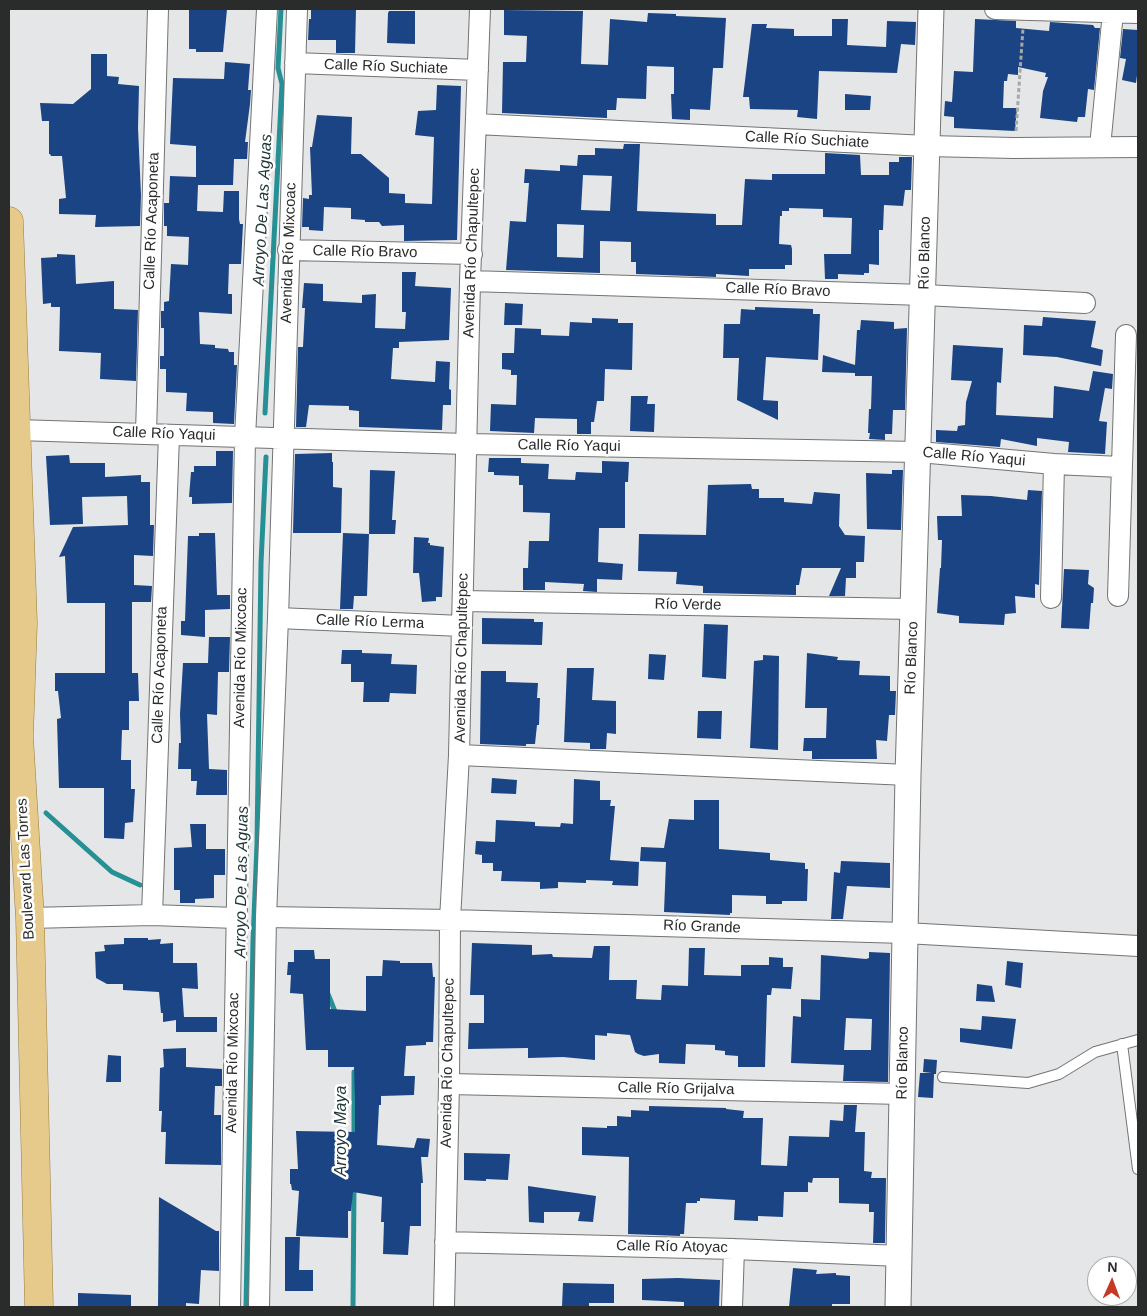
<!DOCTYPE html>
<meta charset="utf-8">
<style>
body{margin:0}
#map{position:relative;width:1147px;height:1316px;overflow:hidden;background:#e5e6e7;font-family:Arial,sans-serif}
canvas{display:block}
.frame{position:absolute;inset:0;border:10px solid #2a2b2b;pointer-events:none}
.north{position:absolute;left:1087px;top:1256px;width:50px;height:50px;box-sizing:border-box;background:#fff;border:1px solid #aaa;border-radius:50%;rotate:2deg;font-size:14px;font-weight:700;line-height:20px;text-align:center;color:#2a2b2b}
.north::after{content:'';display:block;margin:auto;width:18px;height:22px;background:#c63a25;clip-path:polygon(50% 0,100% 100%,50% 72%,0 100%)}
</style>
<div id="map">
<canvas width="1147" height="1316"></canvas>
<div class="frame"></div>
<div class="north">N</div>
</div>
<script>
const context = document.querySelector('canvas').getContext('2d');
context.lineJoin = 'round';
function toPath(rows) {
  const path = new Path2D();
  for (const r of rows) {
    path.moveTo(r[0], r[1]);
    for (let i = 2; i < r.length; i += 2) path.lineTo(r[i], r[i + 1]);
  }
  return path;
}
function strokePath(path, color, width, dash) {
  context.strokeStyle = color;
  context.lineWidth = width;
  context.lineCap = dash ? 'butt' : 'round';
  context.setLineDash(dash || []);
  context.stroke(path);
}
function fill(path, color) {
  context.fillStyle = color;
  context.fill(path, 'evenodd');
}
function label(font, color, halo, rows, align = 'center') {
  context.font = font + ' Arial,sans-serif';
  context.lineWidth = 5;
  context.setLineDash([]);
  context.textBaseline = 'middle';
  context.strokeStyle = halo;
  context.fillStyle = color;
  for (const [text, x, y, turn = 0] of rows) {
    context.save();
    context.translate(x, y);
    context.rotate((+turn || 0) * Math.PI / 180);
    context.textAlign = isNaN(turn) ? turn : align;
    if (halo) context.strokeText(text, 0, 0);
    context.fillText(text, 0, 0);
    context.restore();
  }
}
strokePath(toPath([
 [265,413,282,84,278,68,281,9],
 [46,813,112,872,140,885],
 [328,994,336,1014],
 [354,1139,354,1072],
 [246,1307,253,941,257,844,261,563,266,457],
 [353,1307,354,1187]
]), '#269094', 5);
fill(toPath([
 [189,9,227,9,223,52,196,52,196,49,189,49],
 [311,9,356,9,355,53,336,53,336,40,308,40,309,19,311,19],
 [504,10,583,11,581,64,608,65,610,19,647,22,648,13,676,14,676,16,726,18,723,68,713,68,710,110,690,109,690,120,672,119,671,94,674,94,674,67,647,66,646,99,617,98,616,110,607,110,607,118,502,113,503,62,526,62,527,36,504,35],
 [389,11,415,11,415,44,387,43,388,13],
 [832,19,848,19,847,45,886,47,887,21,916,22,915,45,901,44,897,73,819,71,817,119,797,117,798,110,750,109,749,97,743,97,752,24,767,24,766,28,794,29,794,36,832,36],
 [975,19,1016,21,1016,28,1049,31,1050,22,1093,25,1095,28,1100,28,1094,90,1088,89,1085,117,1078,117,1077,122,1040,118,1043,91,1048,77,1045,77,1046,73,1018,67,1018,75,1008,74,1007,81,1004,81,1003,108,1017,108,1015,131,954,128,954,117,944,116,945,101,952,102,954,71,973,72],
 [1123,29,1138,30,1138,68,1136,83,1122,80,1126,59,1120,58],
 [91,54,107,54,107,76,119,77,118,84,139,86,138,128,141,195,140,226,95,227,96,215,59,214,59,199,66,198,62,156,51,156,50,154,49,154,49,121,42,121,40,103,73,104,91,89],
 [225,62,250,64,248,90,251,90,250,104,245,142,248,142,247,159,234,159,233,185,198,185,197,211,223,212,224,191,239,191,239,219,240,224,243,224,241,264,229,264,228,294,232,294,232,314,199,312,200,344,215,345,215,348,228,349,229,352,234,352,234,365,237,365,234,424,213,423,213,412,186,411,187,393,166,392,166,369,160,369,160,356,164,356,164,328,161,328,161,311,164,311,164,302,169,301,171,264,188,265,189,237,167,236,167,226,164,226,164,203,169,203,170,176,196,177,196,146,170,144,173,78,224,79],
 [437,85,461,86,457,240,404,241,404,225,382,226,379,222,365,222,365,220,351,219,351,208,324,207,323,231,309,230,309,227,302,227,303,198,309,199,309,195,312,195,310,147,312,147,317,115,352,117,351,154,361,154,389,178,389,193,405,194,405,203,432,204,434,137,415,135,418,111,436,110],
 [845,94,871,96,870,110,845,110],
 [624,144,640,144,637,211,716,214,716,225,742,225,745,179,772,180,772,174,825,174,825,153,860,155,861,175,889,175,889,162,899,162,899,157,912,157,911,190,905,190,903,206,884,205,883,230,879,230,879,265,869,264,869,273,864,273,864,275,838,274,838,279,825,279,824,254,851,254,852,218,823,217,823,209,789,208,789,211,782,211,782,216,780,216,779,244,791,245,792,249,792,265,785,265,785,269,749,269,749,276,716,274,716,277,636,274,636,262,631,262,631,242,600,241,600,273,506,270,510,221,526,222,529,183,524,183,525,169,560,171,560,165,577,166,578,155,595,155,595,148,623,149],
 [583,175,612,176,610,211,581,210],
 [557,224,584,225,583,258,557,257],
 [57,254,75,255,76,284,114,281,114,309,138,310,136,381,100,379,101,353,59,351,60,307,51,307,51,303,43,304,41,258,57,257],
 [402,272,416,272,415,286,451,288,449,340,399,342,399,348,393,348,391,379,435,382,436,361,450,362,449,389,451,390,451,405,443,405,442,430,359,427,359,411,349,410,349,406,309,405,306,427,296,427,298,347,303,347,305,308,302,308,304,283,323,284,323,301,362,303,362,295,376,294,375,328,405,329,406,312,402,312],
 [505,303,523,304,522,325,504,325],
 [755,307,813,309,813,314,820,314,818,360,766,357,763,400,778,401,778,420,737,400,739,358,723,358,724,324,740,324,741,309,755,310],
 [1043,317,1096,321,1091,347,1103,350,1101,366,1057,357,1023,355,1024,325,1042,326],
 [592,318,618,319,618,323,633,323,632,370,605,369,604,401,597,401,594,422,591,422,591,434,577,434,577,419,535,418,534,433,490,431,491,404,516,405,517,375,511,375,511,370,502,369,502,353,514,353,515,328,541,329,541,335,569,336,570,322,592,323],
 [861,320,894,322,894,329,907,328,905,410,893,410,892,434,885,434,885,440,869,439,870,433,868,433,869,409,871,409,872,376,855,376,855,373,822,372,823,355,855,365,857,330,860,330],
 [953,345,1003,348,1001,383,997,382,996,415,1053,418,1054,386,1089,391,1093,371,1113,374,1112,389,1105,388,1099,421,1107,422,1105,454,1068,452,1069,442,1037,438,1037,446,1001,439,1000,447,936,442,936,430,957,431,958,426,965,425,966,402,972,381,951,380],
 [631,396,648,396,647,404,655,404,654,432,630,431],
 [216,451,233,451,232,503,192,504,192,497,189,497,191,472,194,472,194,466,216,466],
 [332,453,332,462,333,462,333,487,342,488,341,533,293,533,295,454],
 [69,455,70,463,105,463,105,477,141,475,141,482,150,482,150,525,154,525,153,556,134,555,134,585,152,586,151,602,132,602,132,673,138,673,139,701,129,701,129,730,122,730,121,760,131,760,131,789,135,789,133,822,125,823,124,839,104,838,104,788,59,788,57,719,61,718,58,691,55,691,55,673,105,673,105,603,67,603,65,556,59,557,73,527,128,525,127,496,82,497,83,524,50,525,46,456],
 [489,458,521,458,521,463,549,464,548,479,575,480,576,472,602,473,602,461,629,462,628,482,625,482,625,528,599,528,598,562,623,564,622,580,597,579,597,592,583,591,584,584,545,582,545,590,523,590,523,568,528,568,529,541,549,541,550,513,523,512,523,485,519,485,519,476,494,475,494,472,488,472],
 [370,470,395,471,392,520,396,520,395,534,369,534,367,596,354,596,353,609,340,609,343,533,369,534],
 [892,470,903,470,901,530,867,529,866,473,892,474],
 [751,484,752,489,759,489,759,498,784,498,784,502,812,504,814,492,840,494,839,526,845,535,865,536,864,562,856,562,856,578,846,578,845,596,829,596,841,568,802,568,799,585,796,585,796,595,703,593,703,586,676,584,677,572,638,571,639,534,706,535,708,485],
 [1028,490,1042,491,1039,585,1035,584,1035,598,1015,596,1016,613,1005,614,1004,625,959,623,959,616,937,613,940,568,941,568,942,540,938,540,937,516,962,516,961,495,991,496,1027,500],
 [199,533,215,533,217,595,230,595,230,609,205,610,205,637,181,635,181,621,185,621,188,536,199,536],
 [414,537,429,538,428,543,430,543,430,545,444,547,442,597,436,597,436,601,422,602,419,573,413,573],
 [1064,569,1089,570,1088,584,1094,588,1093,603,1091,603,1089,629,1061,628],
 [482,618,534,619,534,622,543,622,542,645,482,644],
 [704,624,728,625,726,679,702,677],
 [209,637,230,637,229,672,218,672,217,715,207,714,209,769,227,770,227,795,196,795,197,781,191,781,191,769,178,769,179,743,181,743,180,714,183,663,208,663],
 [342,650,362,650,362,653,392,654,391,664,417,665,416,694,390,693,389,702,363,702,364,682,351,682,351,664,341,664],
 [807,653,838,657,837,660,860,661,859,675,890,676,890,691,896,691,895,715,889,715,887,741,876,740,877,759,812,759,812,751,803,751,804,738,826,738,827,708,805,708],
 [649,654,666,655,664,680,648,679],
 [763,655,779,656,778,750,750,748,754,661,763,660],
 [567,668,594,668,592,700,616,701,616,734,607,733,606,749,590,749,590,743,564,742],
 [481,671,506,671,506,682,538,683,537,698,540,698,539,725,537,725,535,744,526,744,526,746,480,744],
 [698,711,722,711,721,739,697,738],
 [492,778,517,780,516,794,491,793],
 [574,779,600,781,600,800,611,800,610,806,615,806,610,860,639,862,638,886,612,885,613,881,586,880,586,883,558,882,558,888,540,889,540,882,501,881,502,871,493,871,493,863,482,863,482,855,475,854,476,841,495,842,496,820,535,822,535,826,560,827,561,823,573,824],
 [694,800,719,800,719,849,770,853,770,860,805,863,805,869,808,869,807,901,782,901,782,904,766,904,766,896,732,895,732,913,730,913,730,915,664,912,666,862,640,861,641,847,664,848,669,819,694,820],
 [190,824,206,824,206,849,225,849,225,875,214,875,214,898,195,899,195,903,180,903,180,890,174,890,174,848,192,847],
 [841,861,890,863,890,888,847,886,843,919,831,919,834,872,840,873],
 [124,938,148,938,148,940,161,939,160,944,173,943,173,963,197,963,198,989,182,988,184,1017,217,1017,217,1032,176,1032,176,1020,163,1022,163,1013,161,1013,159,992,123,990,123,984,107,984,96,978,95,952,105,951,104,945,124,944],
 [472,943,532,945,532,955,552,954,553,957,592,958,594,946,610,946,609,980,637,980,636,999,661,1000,662,985,688,986,689,948,705,948,704,975,741,976,741,965,769,965,769,957,783,958,783,967,793,967,791,989,772,988,771,995,767,995,765,1067,738,1067,738,1056,725,1055,725,1051,715,1050,715,1045,686,1044,685,1064,659,1063,659,1054,644,1056,638,1054,635,1052,630,1035,607,1033,607,1036,595,1035,595,1060,563,1057,528,1058,528,1048,468,1049,469,1023,484,1023,484,995,470,995],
 [294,950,314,950,315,959,330,959,330,1009,366,1011,366,976,382,976,383,960,400,961,400,963,432,963,433,977,435,977,433,1042,426,1042,426,1045,406,1046,404,1076,415,1076,414,1095,381,1096,381,1105,379,1105,377,1145,414,1148,417,1138,430,1139,428,1157,421,1157,423,1183,421,1183,421,1226,410,1226,408,1255,383,1254,384,1222,381,1222,382,1197,353,1192,351,1211,348,1211,348,1238,296,1236,299,1191,292,1190,291,1184,290,1184,290,1169,298,1169,296,1131,355,1132,355,1101,354,1067,328,1067,328,1050,306,1050,303,994,290,993,291,975,287,975,288,962,294,962],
 [869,952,890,953,888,1082,843,1081,844,1065,791,1063,793,1016,801,1017,801,999,820,1000,821,955,866,959,869,958],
 [846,1018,872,1019,871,1050,844,1050],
 [1007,961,1023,963,1021,988,1005,985],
 [977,984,992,986,995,1002,976,1001],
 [982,1016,1016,1019,1012,1049,960,1042,960,1028,981,1030],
 [186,1048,186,1067,222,1069,222,1086,215,1086,214,1115,221,1115,221,1165,165,1164,166,1132,161,1132,162,1111,159,1111,160,1068,164,1067,163,1049],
 [108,1055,121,1056,121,1082,106,1082],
 [924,1059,937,1060,936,1074,934,1074,933,1098,918,1097,920,1073,932,1073,923,1072],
 [844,1105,857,1105,855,1132,865,1132,864,1171,872,1172,871,1178,886,1178,885,1243,873,1243,874,1212,869,1212,869,1204,839,1203,839,1178,813,1178,812,1183,808,1182,808,1192,784,1192,783,1217,758,1216,758,1221,734,1220,735,1200,700,1198,700,1201,697,1201,697,1203,686,1203,684,1234,680,1234,680,1236,628,1234,629,1157,582,1155,582,1127,607,1128,607,1126,617,1126,617,1116,631,1117,631,1110,649,1111,649,1106,726,1108,726,1109,744,1111,743,1118,763,1118,761,1165,787,1166,789,1136,829,1137,830,1120,843,1121],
 [464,1153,510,1154,508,1180,486,1179,486,1181,464,1180],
 [528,1186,596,1196,593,1222,578,1221,580,1212,544,1212,544,1223,529,1222],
 [159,1197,216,1231,219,1231,219,1271,201,1270,199,1304,186,1303,186,1307,158,1307],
 [285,1237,300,1237,299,1270,313,1270,313,1291,285,1291],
 [793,1268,817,1270,816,1274,836,1273,836,1275,850,1276,850,1304,832,1304,832,1307,789,1307],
 [678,1278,720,1280,719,1307,684,1307,684,1302,642,1300,642,1279],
 [563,1283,614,1284,614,1303,589,1303,589,1307,562,1307],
 [78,1293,131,1295,131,1307,78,1307]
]), '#1a4483');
const service = toPath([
 [1122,1044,1138,1169],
 [943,1077,1028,1083,1059,1074,1095,1052,1138,1040]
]);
const minor = toPath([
 [995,9,1138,13],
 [295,63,478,70],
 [476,124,927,146,1014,148,1138,147],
 [1100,147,1113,12],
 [288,250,472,254],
 [470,281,924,295,1085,303],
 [17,430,466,444,919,452,1054,464,1121,467],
 [146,433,158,9],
 [1118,596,1126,335],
 [1051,598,1054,464],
 [463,601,913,609],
 [278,618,462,626],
 [459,755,908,775],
 [152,915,169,435],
 [266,917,450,920,905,933,1138,946],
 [30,918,152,915,236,918],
 [449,1084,903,1094],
 [445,1242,734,1249,900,1256],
 [230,1307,245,437,267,9],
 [259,1307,266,917,278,618,297,9],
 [444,1307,449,1084,450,920,459,755,470,281,480,9],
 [732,1307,734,1249]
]);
const tertiary = toPath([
 [898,1307,908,775,931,9]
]);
const primary = toPath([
 [9,221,23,623,19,737,30,918,39,1307]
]);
strokePath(service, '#727374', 12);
strokePath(minor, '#727374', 22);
strokePath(tertiary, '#727374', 27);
strokePath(primary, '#9a7b38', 29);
strokePath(toPath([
 [1016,131,1023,28]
]), '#a6a7a7', 3, [4, 2.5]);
strokePath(service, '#fff', 10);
strokePath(minor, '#fff', 20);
strokePath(tertiary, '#fff', 25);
strokePath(primary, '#e6ca8c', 28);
label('15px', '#2a2b2b', '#fff', [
 ["Calle Río Suchiate",386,67,2],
 ["Calle Río Suchiate",807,140,3],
 ["Calle Río Acaponeta",152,221,-88],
 ["Calle Río Bravo",365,252,1],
 ["Avenida Río Mixcoac",289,253,-88],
 ["Avenida Río Chapultepec",472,253,-88],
 ["Río Blanco",925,253,-89],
 ["Calle Río Bravo",778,290,2],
 ["Calle Río Yaqui",164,434,2],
 ["Calle Río Yaqui",569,446,1],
 ["Calle Río Yaqui",974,457,5],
 ["Río Verde",688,605,1],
 ["Calle Río Lerma",370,622,2],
 ["Avenida Río Mixcoac",241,658,-89],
 ["Avenida Río Chapultepec",462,658,-89],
 ["Río Blanco",912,658,-88],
 ["Calle Río Acaponeta",160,675,-88],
 ["Boulevard Las Torres",26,869,-93],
 ["Río Grande",702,927,2],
 ["Avenida Río Mixcoac",233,1063,-89],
 ["Avenida Río Chapultepec",448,1063,-89],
 ["Río Blanco",903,1063,-89],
 ["Calle Río Grijalva",676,1089,1],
 ["Calle Río Atoyac",672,1247,1]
]);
label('italic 16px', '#1d3435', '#fff', [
 ["Arroyo De Las Aguas",263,210,-87],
 ["Arroyo De Las Aguas",242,882,-89],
 ["Arroyo Maya",342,1131,-90]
]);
</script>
